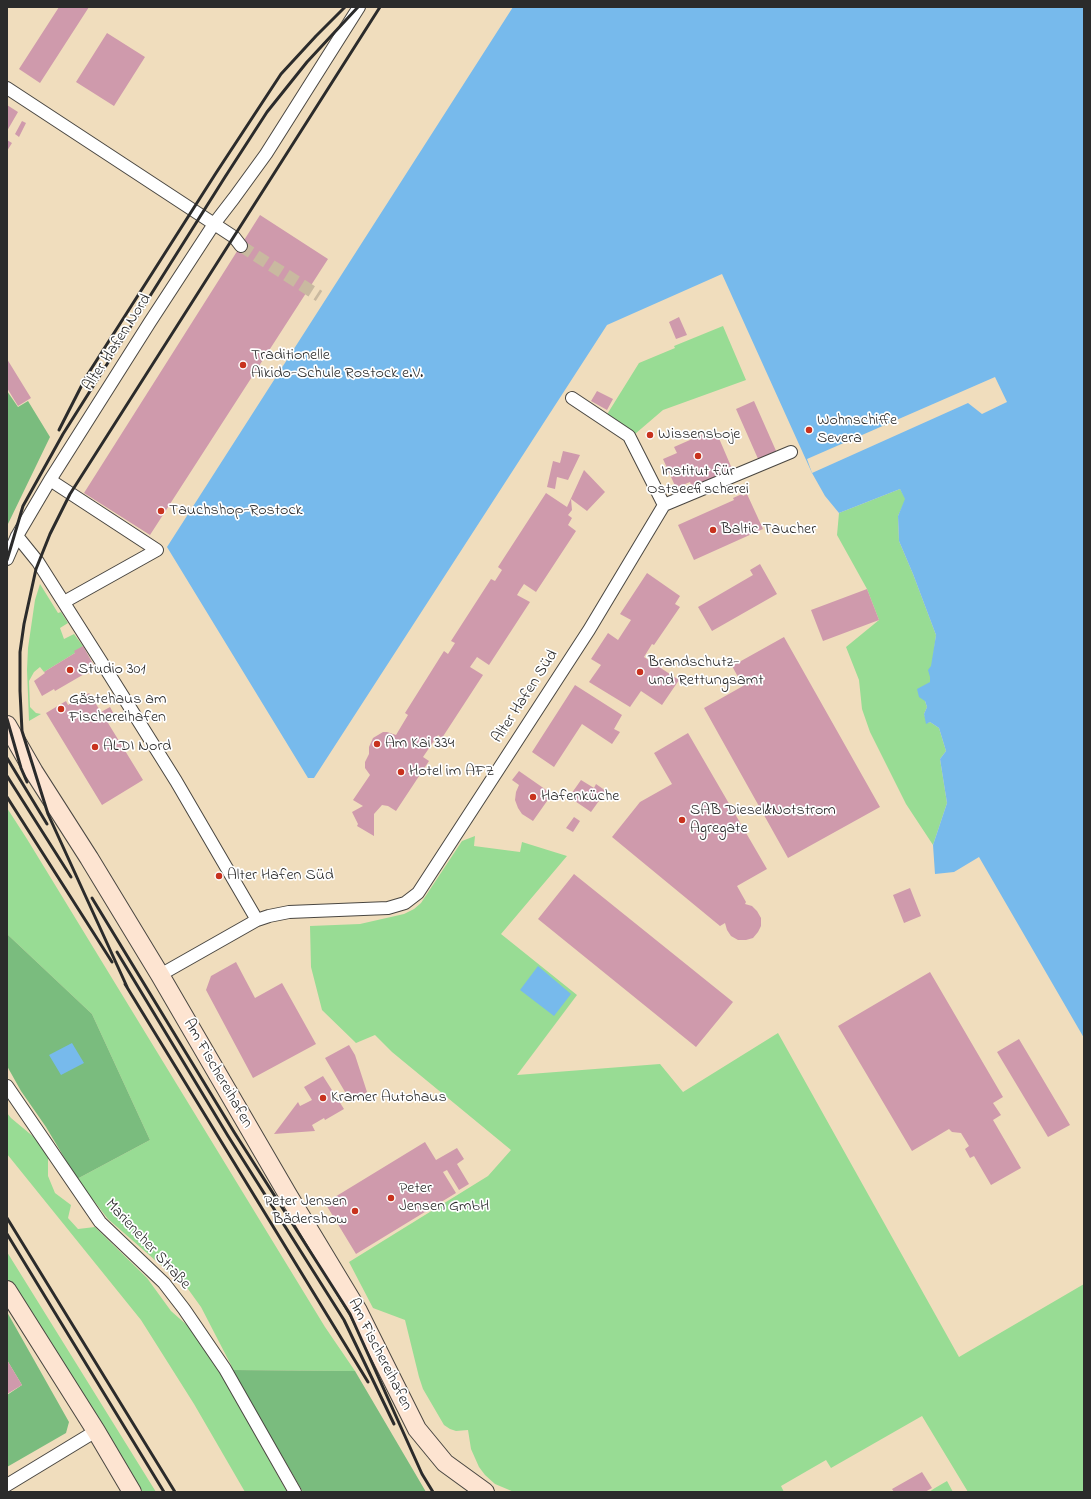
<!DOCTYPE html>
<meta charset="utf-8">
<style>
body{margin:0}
#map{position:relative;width:1091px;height:1499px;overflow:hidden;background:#f0ddbd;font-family:"Indie Flower",sans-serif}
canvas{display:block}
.frame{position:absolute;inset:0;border:8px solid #2b2b2b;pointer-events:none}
</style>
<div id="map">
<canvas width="1091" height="1499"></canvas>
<div class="frame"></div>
</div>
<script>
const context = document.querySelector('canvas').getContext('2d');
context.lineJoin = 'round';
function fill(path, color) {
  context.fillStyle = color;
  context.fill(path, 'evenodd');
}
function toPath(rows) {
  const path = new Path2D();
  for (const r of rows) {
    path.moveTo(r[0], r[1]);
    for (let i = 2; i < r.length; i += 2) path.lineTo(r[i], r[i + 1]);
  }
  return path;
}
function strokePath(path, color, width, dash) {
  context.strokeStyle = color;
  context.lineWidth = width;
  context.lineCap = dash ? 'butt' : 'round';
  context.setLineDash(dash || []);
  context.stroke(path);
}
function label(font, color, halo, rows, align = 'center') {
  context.font = font + ' "Indie Flower",sans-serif';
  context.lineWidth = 3.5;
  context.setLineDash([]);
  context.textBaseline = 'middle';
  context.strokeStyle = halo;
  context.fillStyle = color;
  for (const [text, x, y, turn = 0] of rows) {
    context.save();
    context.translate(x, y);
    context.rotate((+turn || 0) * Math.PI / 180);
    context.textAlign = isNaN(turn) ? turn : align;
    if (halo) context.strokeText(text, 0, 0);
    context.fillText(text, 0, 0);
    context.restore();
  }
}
fill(toPath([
 [723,326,746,380,663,410,635,434,606,416,639,363,675,348,674,346],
 [900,489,906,499,898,516,899,541,913,574,936,635,930,682,925,701,927,707,924,714,927,723,930,722,939,728,946,751,940,759,947,803,933,845,906,804,870,732,862,709,859,680,846,647,879,620,867,589,837,535,839,513],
 [40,584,58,613,61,612,68,623,60,628,64,639,74,634,83,646,75,653,44,672,40,667,34,672,29,681,30,707,36,713,41,714,29,721,27,670,28,648,35,600],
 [7,808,27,839,325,1327,355,1371,232,1370,231,1365,201,1307,188,1289,108,1219,77,1179,150,1140,92,1014,7,934],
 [475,836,474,846,520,852,522,842,567,856,501,934,577,995,517,1075,660,1064,683,1092,778,1033,959,1357,1084,1284,1084,1492,968,1492,922,1416,831,1468,826,1460,781,1486,784,1492,514,1492,495,1484,485,1475,479,1467,471,1449,468,1430,456,1431,450,1429,444,1425,423,1389,419,1377,405,1320,373,1308,349,1262,488,1176,511,1150,392,1052,375,1035,356,1043,322,1010,311,967,310,926,360,924,404,914,414,909,421,903,462,841],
 [7,1113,11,1118,41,1143,48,1154,48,1176,55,1193,71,1205,68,1218,78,1229,95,1227,147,1278,171,1311,188,1326,219,1370,287,1492,245,1492,194,1404,141,1320,7,1154],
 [7,1252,156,1492,143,1492,50,1348,7,1278],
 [947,1481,953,1492,929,1492,935,1488]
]), '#98dc94');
fill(toPath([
 [7,391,18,407,28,401,50,437,7,526],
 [7,934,92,1014,150,1140,77,1179,46,1127,21,1091,7,1066],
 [7,1312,69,1422,66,1433,7,1467,7,1395,22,1385,7,1360],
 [232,1370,355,1371,426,1492,303,1492]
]), '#7abc7e');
fill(toPath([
 [513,7,1084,7,1084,1038,979,857,954,872,935,874,933,845,947,803,940,759,946,751,939,728,930,722,926,724,924,714,927,707,925,701,919,697,917,689,930,682,930,677,928,670,931,666,936,635,913,574,899,541,898,516,905,499,900,489,839,513,825,496,812,473,722,274,607,325,314,778,308,778,167,547],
 [538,966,571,994,554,1016,520,990],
 [72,1043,84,1063,61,1075,49,1055]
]), '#77baec');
fill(toPath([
 [995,377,1007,402,982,414,968,403,812,473,807,459]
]), '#f0ddbd');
fill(toPath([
 [59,7,89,7,40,83,19,69],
 [107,33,145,57,114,106,76,82],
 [7,105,18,112,7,131],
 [22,121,26,123,19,137,15,134],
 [7,140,12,143,7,151],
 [260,215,328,259,150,535,84,493],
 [679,317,687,335,676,339,669,322],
 [7,359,31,398,18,406,7,388],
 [597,391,613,399,607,410,591,401],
 [754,401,777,453,759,461,736,409],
 [715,429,733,471,692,488,690,482,676,488,663,459,677,453,674,447],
 [563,451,580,455,568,480,557,477,555,489,547,487,553,461,560,463],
 [584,470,605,492,587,511,571,499,572,510,568,515,572,518,568,525,576,531,536,592,524,584,520,590,517,595,530,602,489,665,477,657,470,667,483,675,442,738,438,735,423,757,429,761,396,811,388,806,382,805,374,814,374,836,357,826,358,824,352,812,363,806,353,800,370,775,365,768,365,762,369,754,369,747,373,738,383,732,387,732,396,735,408,715,405,713,444,651,448,654,455,643,451,641,491,579,495,581,502,570,498,567,546,493,567,507],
 [742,494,743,496,747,494,763,529,694,560,678,525,734,500,733,498],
 [760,564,777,594,712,631,698,607,753,575,750,570],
 [647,573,680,596,675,604,680,607,654,645,652,644,644,657,679,680,662,705,641,691,630,707,589,682,601,665,591,659,608,633,618,640,631,620,620,614],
 [867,589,879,620,823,641,811,610],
 [784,637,880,807,788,858,704,708,743,686,732,666],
 [83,646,96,669,87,674,86,673,55,691,54,689,42,696,34,681,45,673,44,672,75,653,74,651],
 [575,685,622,715,614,729,620,732,612,744,582,724,554,767,532,752],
 [89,693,101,712,110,707,116,718,108,723,143,780,102,805,46,713,66,701,68,705],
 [688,733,767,869,737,886,746,902,745,904,752,906,757,911,761,918,761,926,758,932,753,938,746,940,738,940,731,936,727,930,725,923,720,926,612,837,640,802,672,784,654,753],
 [519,771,552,794,533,821,522,814,518,808,515,800,516,792,519,785,512,780],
 [581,780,594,788,596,784,606,791,591,812,569,797],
 [574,817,580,821,573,832,566,828],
 [574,874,733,1002,696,1047,538,919],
 [910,888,921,916,904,923,893,895],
 [236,962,255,998,282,983,316,1044,253,1078,206,990,211,976],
 [930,972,1003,1097,993,1103,1001,1115,993,1120,1021,1168,991,1185,974,1156,970,1158,965,1149,969,1146,961,1133,952,1132,949,1129,912,1151,838,1026],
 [1019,1039,1070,1125,1048,1137,997,1052],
 [349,1045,355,1055,367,1092,351,1102,325,1058],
 [323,1076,344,1109,325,1120,324,1118,312,1125,315,1131,274,1134,298,1102,300,1106,312,1100,304,1087],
 [425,1142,436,1160,457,1148,464,1159,457,1164,469,1184,459,1190,447,1170,443,1172,456,1193,356,1254,325,1203],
 [7,1360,22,1385,7,1394],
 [922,1472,932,1488,925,1492,894,1492,892,1489]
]), '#cf9aac');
strokePath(toPath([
 [241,246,319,296]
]), '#c9b9a0', 12, [12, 6]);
const street = toPath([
 [7,88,234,237,241,246],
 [572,398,629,436,664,505],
 [50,480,157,550,64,602],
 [17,536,38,562,104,666,176,781,257,920],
 [7,559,17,536,50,480,150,322,214,224,234,198,266,154,359,7],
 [160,975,257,920,269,916,289,912,388,908,405,903,418,893,589,630,664,505,791,452],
 [7,1086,100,1222,164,1283,184,1309,225,1369,295,1492],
 [7,1485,96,1431]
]);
const secondary = toPath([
 [7,725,34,772,89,858,160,975,288,1195,358,1311,417,1429,445,1463,485,1492],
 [7,1290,96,1431,132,1492]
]);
strokePath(street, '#494641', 14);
strokePath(secondary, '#494641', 20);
strokePath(street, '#fff', 12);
strokePath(secondary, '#fde4d1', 18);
strokePath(toPath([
 [59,430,86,377,216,173,281,74,316,36,345,7],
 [7,560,23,506,63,434,225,177,267,112,307,62,358,7],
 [7,719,21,768,27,782],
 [7,758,47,824],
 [7,776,71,877],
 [7,797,112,962],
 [92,898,234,1132,350,1314,422,1474,433,1492],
 [117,952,228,1136,344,1320,394,1424],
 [125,984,368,1382],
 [128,989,48,814,22,731,20,691,20,652,24,624,36,569,50,534,70,494,380,7],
 [7,1218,175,1492],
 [7,1234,164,1492]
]), '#2b2b2b', 3);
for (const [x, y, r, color] of [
 [243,365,4,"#c8321e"],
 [809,430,4,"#c8321e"],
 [650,435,4,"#c8321e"],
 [698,456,4,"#c8321e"],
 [161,511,4,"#c8321e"],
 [713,530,4,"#c8321e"],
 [70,670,4,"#c8321e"],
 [640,672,4,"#c8321e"],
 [61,709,4,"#c8321e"],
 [377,744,4,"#c8321e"],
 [95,747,4,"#c8321e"],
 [401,772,4,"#c8321e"],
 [533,797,4,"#c8321e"],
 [682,820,4,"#c8321e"],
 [219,876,4,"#c8321e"],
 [323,1098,4,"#c8321e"],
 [391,1198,4,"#c8321e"],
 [355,1211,4,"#c8321e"]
]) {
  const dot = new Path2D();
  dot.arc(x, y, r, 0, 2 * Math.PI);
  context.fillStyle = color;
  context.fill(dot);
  strokePath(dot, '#fff', 1.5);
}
label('16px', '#2b2b2b', '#fff', [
 ["Alter Hafen Nord",118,343,-57],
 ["Alter Hafen Süd",526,697,-57],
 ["Am Fischereihafen",217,1074,60],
 ["Marieneher Straße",147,1245,47],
 ["Am Fischereihafen",379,1355,63]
]);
label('16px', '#2b2b2b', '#fff', [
 ["Traditionelle",251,356],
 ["Aikido-Schule Rostock e.V.",251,374],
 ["Wohnschiffe",817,421],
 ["Severa",817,439],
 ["Wissensboje",658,435],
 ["Institut für",698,472,"center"],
 ["Ostseefischerei",698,490,"center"],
 ["Tauchshop-Rostock",169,511],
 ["Baltic Taucher",721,530],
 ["Brandschutz-",648,663],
 ["und Rettungsamt",648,681],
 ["Studio 301",78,670],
 ["Gästehaus am",69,700],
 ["Fischereihafen",69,718],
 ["Am Kai 334",385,744],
 ["ALDI Nord",103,747],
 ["Hotel im AFZ",409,772],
 ["Hafenküche",541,797],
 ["SAB Diesel&Notstrom",690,811],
 ["Agregate",690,829],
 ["Alter Hafen Süd",227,876],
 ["Kramer Autohaus",331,1098],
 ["Peter",399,1189],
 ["Jensen GmbH",399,1207],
 ["Peter Jensen",347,1202,"right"],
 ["Bädershow",347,1220,"right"]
], 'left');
</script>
